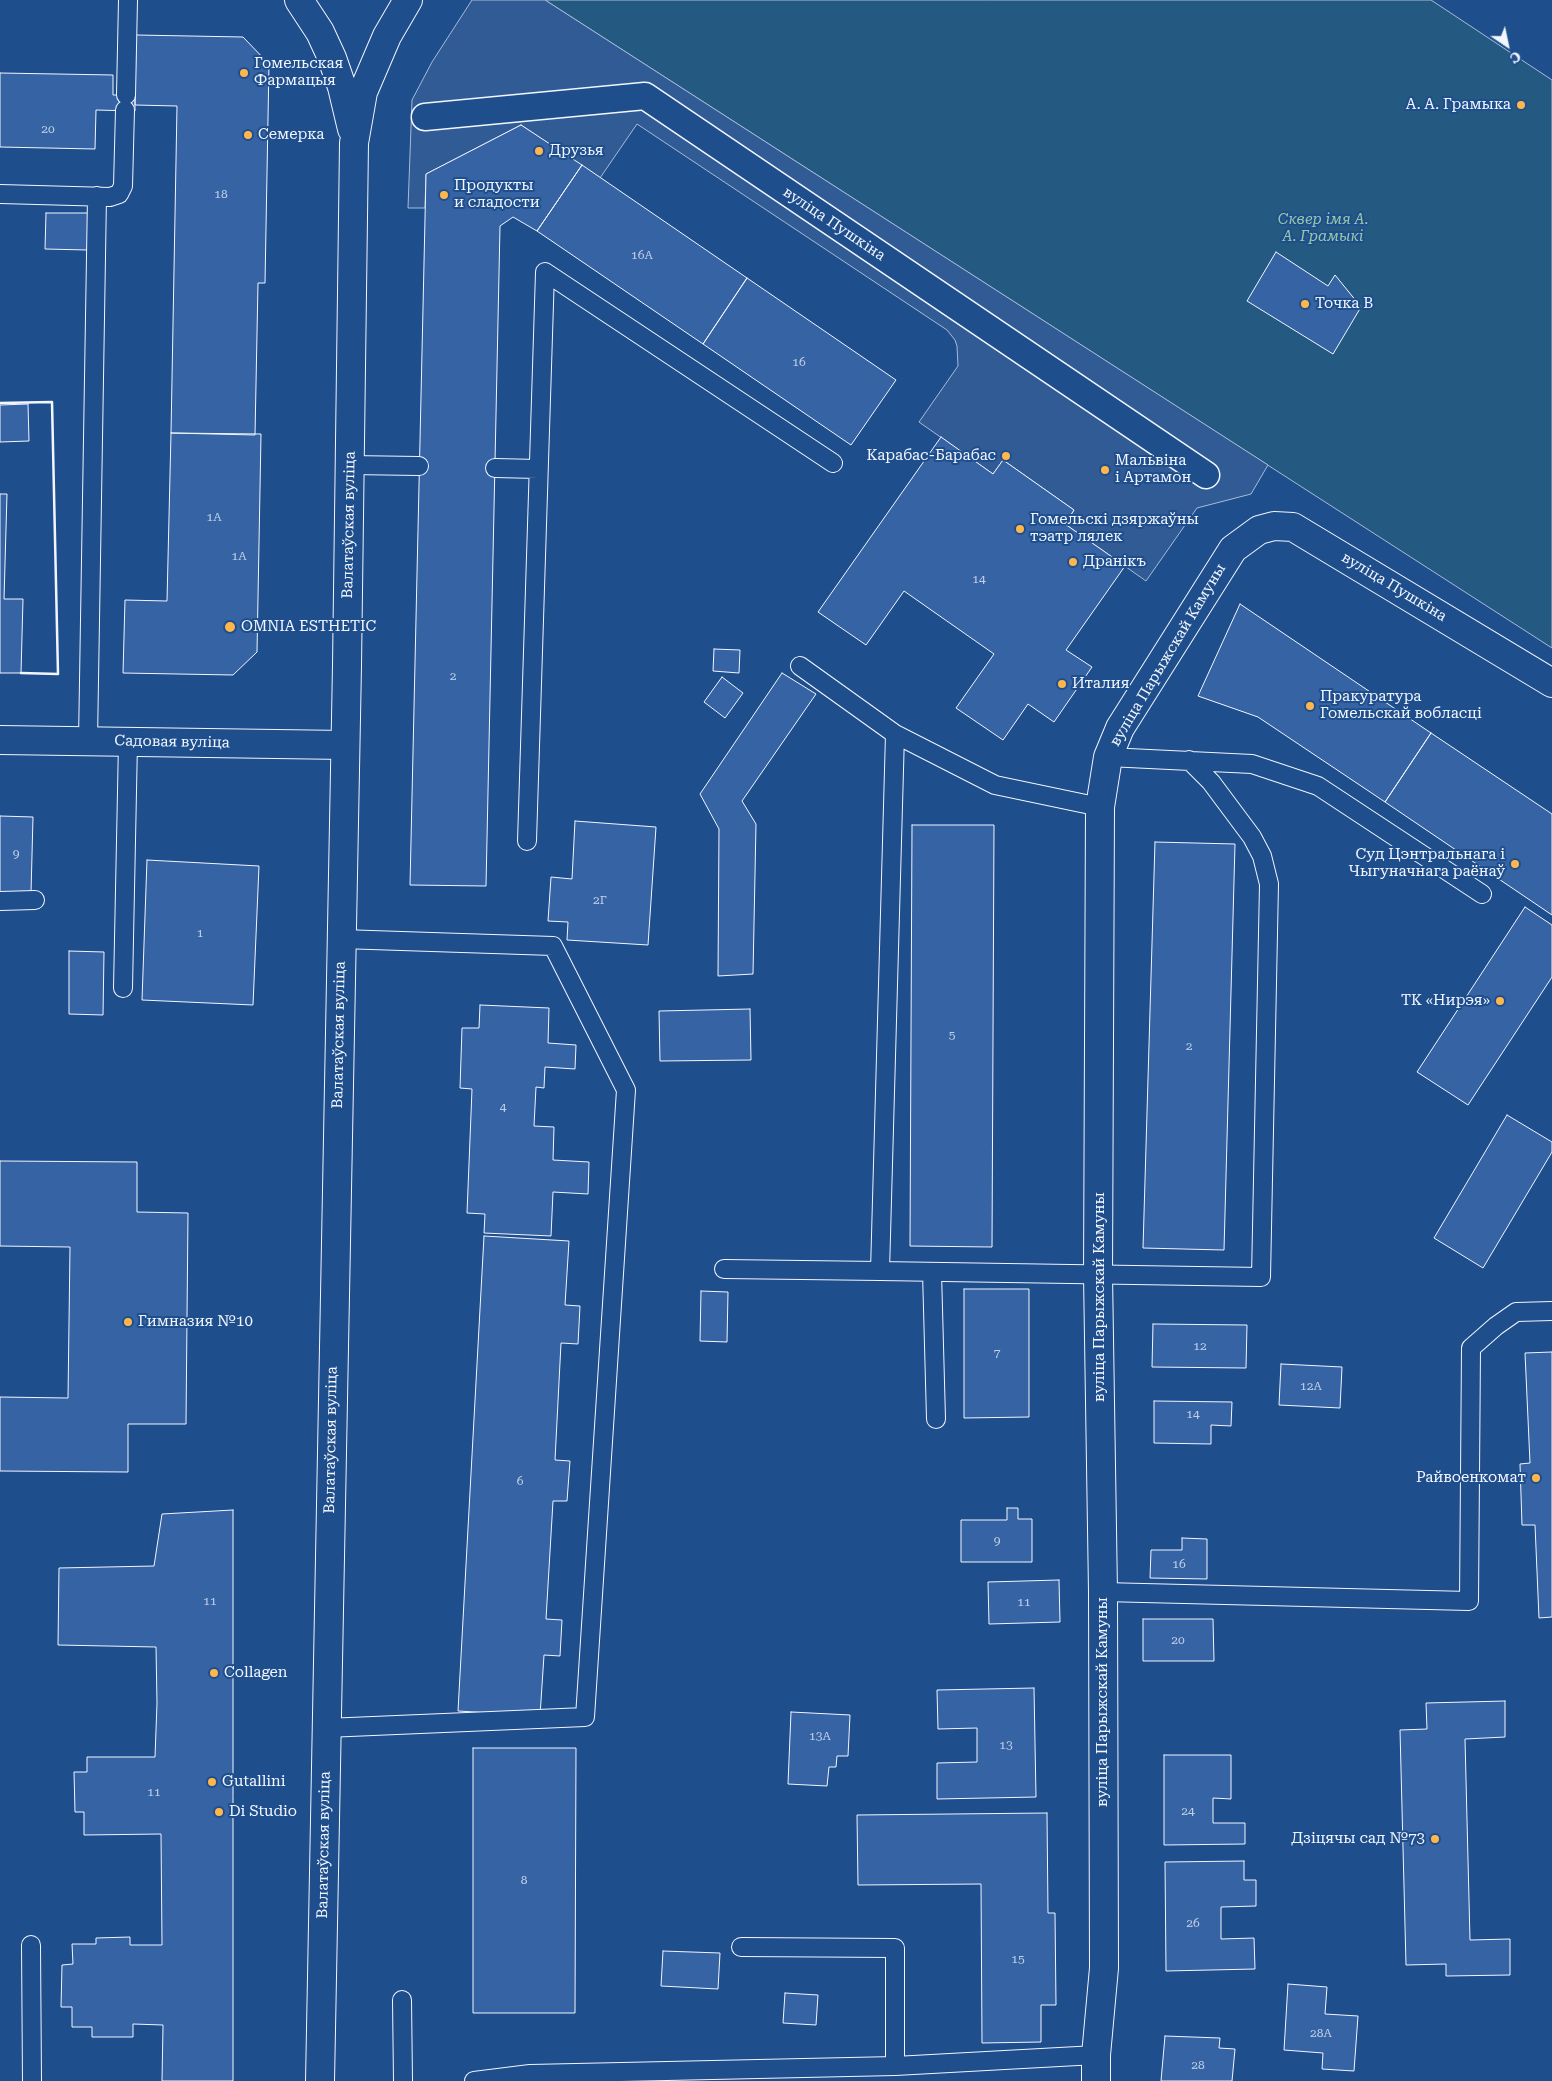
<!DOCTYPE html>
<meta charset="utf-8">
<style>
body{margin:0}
#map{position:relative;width:1552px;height:2081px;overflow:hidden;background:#1f4e8c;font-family:"Roboto Serif",serif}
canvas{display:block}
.north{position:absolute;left:1482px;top:20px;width:50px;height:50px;-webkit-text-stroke:4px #1f4e8c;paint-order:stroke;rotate:146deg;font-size:14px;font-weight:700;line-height:20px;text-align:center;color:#f2f6ff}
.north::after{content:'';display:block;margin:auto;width:18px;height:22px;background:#f2f6ff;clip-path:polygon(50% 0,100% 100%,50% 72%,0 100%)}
</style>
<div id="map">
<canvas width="1552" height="2081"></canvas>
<div class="north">С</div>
</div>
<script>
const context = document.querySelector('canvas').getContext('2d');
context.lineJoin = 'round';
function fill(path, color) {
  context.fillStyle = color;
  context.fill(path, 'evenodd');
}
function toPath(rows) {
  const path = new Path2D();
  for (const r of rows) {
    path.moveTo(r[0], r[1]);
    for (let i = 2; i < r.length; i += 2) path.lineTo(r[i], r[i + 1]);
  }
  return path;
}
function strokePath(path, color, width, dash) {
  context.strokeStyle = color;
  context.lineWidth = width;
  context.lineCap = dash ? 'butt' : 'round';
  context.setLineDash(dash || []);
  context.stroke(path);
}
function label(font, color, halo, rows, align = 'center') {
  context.font = font + ' "Roboto Serif",serif';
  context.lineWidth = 4;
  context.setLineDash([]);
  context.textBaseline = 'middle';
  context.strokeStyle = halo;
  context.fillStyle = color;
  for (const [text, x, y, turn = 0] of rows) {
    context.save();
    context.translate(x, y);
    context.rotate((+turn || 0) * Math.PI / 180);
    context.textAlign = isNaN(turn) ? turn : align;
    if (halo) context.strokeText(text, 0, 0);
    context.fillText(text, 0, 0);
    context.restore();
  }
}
const green = toPath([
 [545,0,1431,0,1552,80,1552,648,545,0]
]);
fill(green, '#245a82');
strokePath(green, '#a8bbd7', 1);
const parking = toPath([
 [472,0,545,0,1268,465,1251,494,1197,508,1146,581,1065,524,1074,510,1003,460,993,474,919,422,958,366,957,346,955,340,947,330,637,124,600,178,521,125,426,174,425,208,408,208,412,100,432,62,472,0]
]);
fill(parking, '#305b95');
strokePath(parking, '#a8bbd7', 1);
const building = toPath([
 [136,35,243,37,269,64,265,283,258,283,255,435,171,433,177,106,135,105,136,35],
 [0,73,113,75,113,95,135,95,135,111,96,110,95,149,0,147,0,73],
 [521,125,582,165,537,231,513,217,500,226,486,886,410,885,426,174,521,125],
 [582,165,747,278,703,344,537,231,582,165],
 [46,213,89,213,88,250,45,249,46,213],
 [1276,252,1328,286,1335,275,1361,307,1333,354,1247,301,1276,252],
 [747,278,896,380,851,445,703,344,747,278],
 [28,404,29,441,0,442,0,405,28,404],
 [171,433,261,434,257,652,233,675,123,673,125,600,167,601,171,433],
 [941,437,993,474,1003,460,1074,510,1065,524,1125,566,1066,650,1092,667,1054,722,1028,704,1003,740,956,708,994,654,904,591,866,645,818,612,941,437],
 [0,494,7,494,4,599,23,599,21,673,0,673,0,494],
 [1240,604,1431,733,1385,802,1258,717,1198,696,1240,604],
 [714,649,740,650,739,673,713,671,714,649],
 [782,673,816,694,742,801,756,824,753,974,718,976,719,829,700,794,782,673],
 [722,677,743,693,725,718,704,702,722,677],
 [1431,733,1552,814,1552,915,1385,802,1431,733],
 [0,816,33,817,31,893,0,892,0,816],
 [575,821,656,827,648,945,567,940,568,922,548,921,551,877,572,879,575,821],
 [912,825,994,825,992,1247,910,1246,912,825],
 [1155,842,1235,844,1224,1250,1143,1248,1155,842],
 [147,860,259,866,253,1005,142,1000,147,860],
 [1525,907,1552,925,1552,977,1468,1105,1417,1072,1525,907],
 [69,951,104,952,103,1015,69,1014,69,951],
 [480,1005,549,1008,548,1043,576,1045,575,1069,545,1067,544,1088,536,1087,534,1126,554,1127,553,1160,589,1162,588,1194,553,1192,551,1236,484,1233,485,1214,467,1213,472,1089,460,1088,462,1028,479,1028,480,1005],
 [750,1009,751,1060,660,1061,659,1011,750,1009],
 [1507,1115,1552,1142,1552,1152,1483,1268,1434,1238,1507,1115],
 [0,1161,137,1162,137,1212,188,1213,186,1424,128,1424,128,1472,0,1471,0,1397,68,1398,70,1247,0,1246,0,1161],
 [484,1236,569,1241,565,1305,580,1306,578,1344,561,1343,555,1460,570,1461,567,1501,553,1501,546,1619,562,1620,560,1656,544,1655,540,1716,458,1711,484,1236],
 [964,1289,1029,1289,1029,1417,964,1418,964,1289],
 [701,1291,728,1292,727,1342,700,1341,701,1291],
 [1153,1324,1247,1325,1246,1368,1152,1367,1153,1324],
 [1552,1352,1552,1617,1539,1618,1535,1525,1522,1525,1520,1464,1530,1463,1525,1353,1552,1352],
 [1281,1364,1342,1367,1340,1408,1279,1405,1281,1364],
 [1154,1401,1232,1402,1231,1426,1211,1425,1211,1444,1154,1443,1154,1401],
 [1007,1508,1018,1508,1018,1519,1032,1519,1032,1562,961,1562,961,1520,1007,1520,1007,1508],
 [233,1510,233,2081,162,2081,163,2025,133,2024,133,2037,92,2037,92,2027,72,2027,72,2007,61,2007,62,1965,73,1964,72,1944,96,1944,96,1938,130,1937,130,1945,162,1945,161,1834,84,1835,84,1812,75,1812,74,1772,87,1772,87,1757,155,1757,157,1703,156,1647,58,1645,59,1568,154,1566,162,1514,233,1510],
 [1182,1538,1207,1539,1207,1579,1150,1578,1151,1550,1182,1550,1182,1538],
 [1059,1580,1060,1622,989,1624,988,1582,1059,1580],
 [1143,1619,1213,1619,1214,1661,1143,1661,1143,1619],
 [1034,1688,1036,1797,937,1799,937,1763,977,1762,977,1728,938,1729,937,1690,1034,1688],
 [1505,1701,1505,1737,1465,1739,1470,1940,1510,1939,1510,1975,1446,1976,1446,1964,1406,1965,1400,1730,1427,1729,1426,1703,1505,1701],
 [791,1712,850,1715,848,1756,837,1756,836,1767,829,1767,827,1786,788,1784,791,1712],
 [473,1748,576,1748,575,2013,473,2013,473,1748],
 [1164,1755,1231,1755,1231,1799,1213,1798,1213,1823,1245,1823,1245,1844,1164,1845,1164,1755],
 [1047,1813,1048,1913,1055,1913,1056,2005,1041,2005,1041,2042,982,2043,981,1884,858,1885,857,1815,1047,1813],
 [1244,1861,1244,1880,1256,1880,1256,1906,1221,1907,1221,1939,1254,1938,1255,1969,1166,1971,1165,1862,1244,1861],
 [663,1951,720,1953,718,1989,661,1986,663,1951],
 [1288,1984,1327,1987,1325,2014,1358,2016,1354,2071,1322,2069,1323,2053,1284,2050,1288,1984],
 [785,1993,818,1995,816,2025,783,2023,785,1993],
 [1165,2036,1220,2038,1219,2048,1235,2049,1232,2081,1161,2081,1165,2036]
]);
fill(building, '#3563a3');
strokePath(building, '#f2f6ff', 1);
const service = toPath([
 [126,95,128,0],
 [0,194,110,197,119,194,123,186,125,110],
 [545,272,833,463],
 [350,465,419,466],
 [495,468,538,469],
 [800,666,895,734,995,785,1100,807],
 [895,734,880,1271,1261,1277,1269,884,1262,856,1252,837,1211,782,1189,760],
 [88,741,97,196],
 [1108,757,1252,764,1318,786,1482,894],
 [527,841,545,272],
 [0,901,35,900],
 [123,988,128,742],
 [724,1269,880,1271],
 [932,1272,936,1419],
 [1103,1592,1469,1601,1471,1348,1496,1326,1516,1312,1552,1311],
 [326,1728,585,1717,626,1090,553,946,341,939],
 [31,1945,32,2081],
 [741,1947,895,1948,895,2066,1096,2055],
 [402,2000,403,2081],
 [474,2081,530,2074,895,2066]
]);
const pedestrian = toPath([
 [425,117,645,96,1206,475]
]);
const minor = toPath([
 [0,740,345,745],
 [1096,2081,1096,2055,1104,1968,1103,1592,1098,1275,1100,807,1108,757,1120,728,1233,549,1259,530,1274,526,1293,527,1552,683]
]);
const tertiary = toPath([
 [299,0,320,32,332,58,342,87,352,129],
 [320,2081,347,665,354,143,363,92,387,36,408,0]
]);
strokePath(service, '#f2f6ff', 20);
strokePath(pedestrian, '#f2f6ff', 29);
strokePath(minor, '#f2f6ff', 30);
strokePath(tertiary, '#f2f6ff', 30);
strokePath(service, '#1f4e8c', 18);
strokePath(pedestrian, '#1f4e8c', 26);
strokePath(minor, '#1f4e8c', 28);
strokePath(tertiary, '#1f4e8c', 28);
strokePath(toPath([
 [0,403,52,402,58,674,21,673]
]), '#f2f6ff', 2.5);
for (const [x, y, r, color] of [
 [244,73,5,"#ffb74d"],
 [1521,105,5,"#ffb74d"],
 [248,135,5,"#ffb74d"],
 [539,151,5,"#ffb74d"],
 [444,195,5,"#ffb74d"],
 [1305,304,5,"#ffb74d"],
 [1006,456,5,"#ffb74d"],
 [1105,470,5,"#ffb74d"],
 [1020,529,5,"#ffb74d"],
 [1073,562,5,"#ffb74d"],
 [230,627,6,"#ffb74d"],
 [1062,684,5,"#ffb74d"],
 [1310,706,5,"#ffb74d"],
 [1515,864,5,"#ffb74d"],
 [1500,1001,5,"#ffb74d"],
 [128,1322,5,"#ffb74d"],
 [1536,1478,5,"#ffb74d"],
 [214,1673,5,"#ffb74d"],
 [212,1782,5,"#ffb74d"],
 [219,1812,5,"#ffb74d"],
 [1435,1839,5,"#ffb74d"]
]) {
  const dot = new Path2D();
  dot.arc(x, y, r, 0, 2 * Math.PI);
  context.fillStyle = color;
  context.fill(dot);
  strokePath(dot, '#1f4e8c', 2);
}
label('12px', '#c3d1e8', null, [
 ["20",48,129],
 ["18",221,194],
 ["16А",642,255],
 ["16",799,362],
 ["1А",214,517],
 ["1А",239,556],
 ["14",979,579],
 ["2",453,676],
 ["9",16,854],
 ["2Г",600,900],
 ["1",200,933],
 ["5",952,1035],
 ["2",1189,1046],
 ["4",503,1107],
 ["12",1200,1346],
 ["7",997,1353],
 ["12А",1311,1386],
 ["14",1193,1414],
 ["6",520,1481],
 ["9",997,1541],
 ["16",1179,1564],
 ["11",210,1601],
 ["11",1024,1602],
 ["20",1178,1640],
 ["13А",820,1736],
 ["13",1006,1745],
 ["11",154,1792],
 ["24",1188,1811],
 ["8",524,1880],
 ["26",1193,1923],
 ["15",1018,1959],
 ["28А",1321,2033],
 ["28",1198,2065]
]);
label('15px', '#f2f6ff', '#1f4e8c', [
 ["Гомельская",254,64],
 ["Фармацыя",254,81],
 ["А. А. Грамыка",1511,105,"right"],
 ["Семерка",258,135],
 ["Друзья",549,151],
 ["Продукты",454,186],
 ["и сладости",454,203],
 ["Точка В",1315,304],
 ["Карабас-Барабас",996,456,"right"],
 ["Мальвіна",1115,461],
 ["і Артамон",1115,478],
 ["Гомельскі дзяржаўны",1030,520],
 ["тэатр лялек",1030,537],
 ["Дранікъ",1083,562],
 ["OMNIA ESTHETIC",241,627],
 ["Италия",1072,684],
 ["Пракуратура",1320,697],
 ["Гомельскай вобласці",1320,714],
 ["Суд Цэнтральнага і",1505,855,"right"],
 ["Чыгуначнага раёнаў",1505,872,"right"],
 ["ТК «Нирэя»",1490,1001,"right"],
 ["Гимназия №10",138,1322],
 ["Райвоенкомат",1526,1478,"right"],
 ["Collagen",224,1673],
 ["Gutallini",222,1782],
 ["Di Studio",229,1812],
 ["Дзіцячы сад №73",1425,1839,"right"]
], 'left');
label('italic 15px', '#97c8a6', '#1f4e8c', [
 ["Сквер імя А.",1323,220],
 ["А. Грамыкі",1323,237]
]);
label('15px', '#f2f6ff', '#1f4e8c', [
 ["вуліца Пушкіна",834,224,34],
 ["Валатаўская вуліца",349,525,-89],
 ["вуліца Пушкіна",1394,587,31],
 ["вуліца Парыжскай Камуны",1168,655,-59],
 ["Садовая вуліца",172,742,1],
 ["Валатаўская вуліца",339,1035,-89],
 ["вуліца Парыжскай Камуны",1100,1297,-90],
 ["Валатаўская вуліца",331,1440,-89],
 ["вуліца Парыжскай Камуны",1103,1702,-90],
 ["Валатаўская вуліца",324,1845,-89]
]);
</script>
